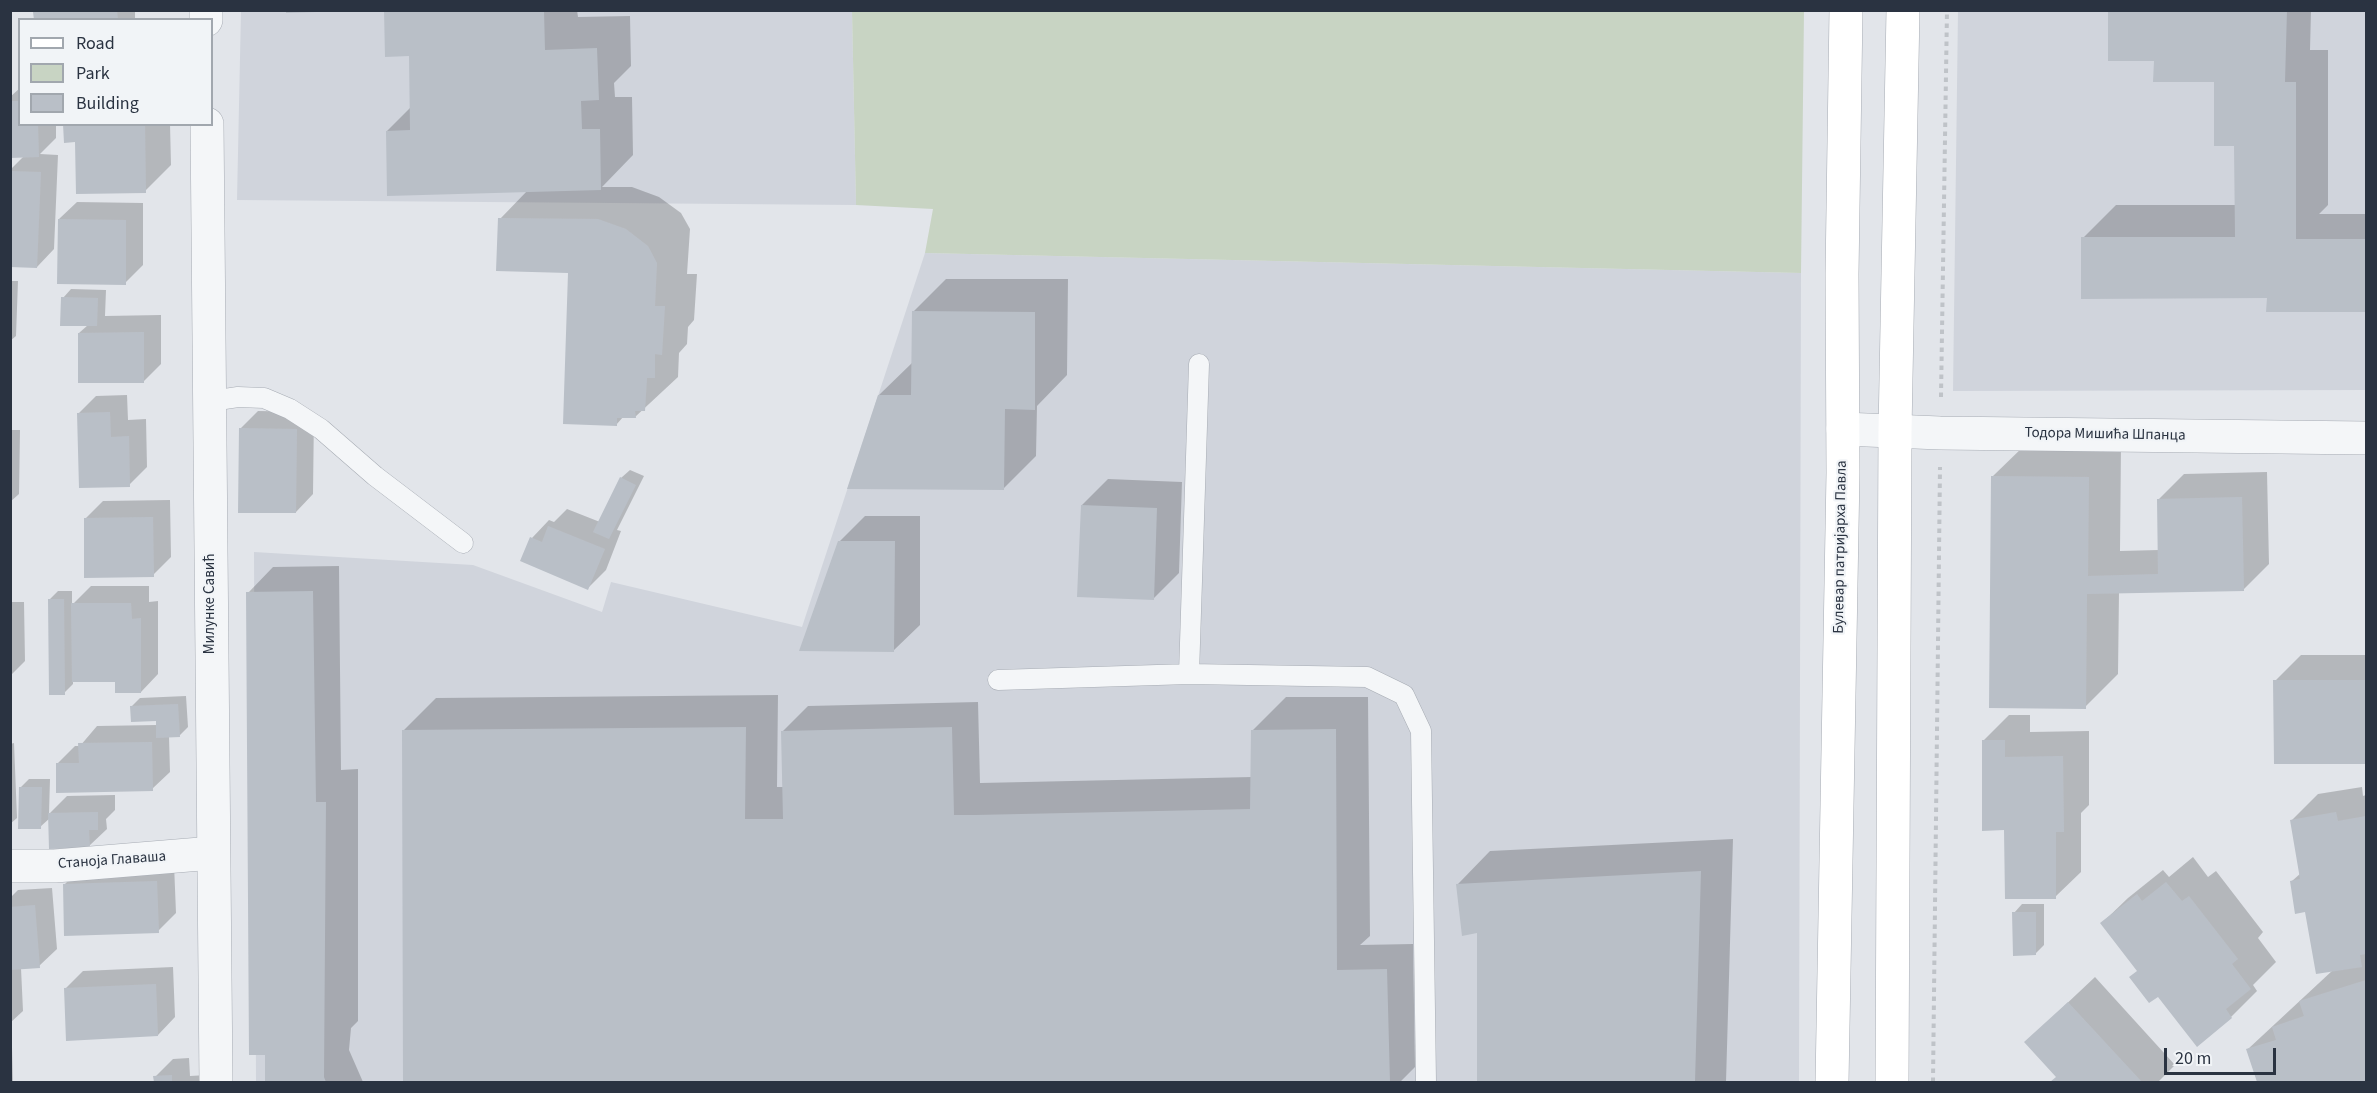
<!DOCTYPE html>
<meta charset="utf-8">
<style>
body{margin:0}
#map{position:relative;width:2377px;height:1093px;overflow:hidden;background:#e2e5ea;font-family:"Source Sans 3",sans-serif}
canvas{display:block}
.frame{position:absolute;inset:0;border:12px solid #2a3341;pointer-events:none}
.legend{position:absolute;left:18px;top:18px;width:195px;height:108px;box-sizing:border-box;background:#f1f4f7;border:2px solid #a1a7ae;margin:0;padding:8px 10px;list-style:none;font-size:18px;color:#2a3341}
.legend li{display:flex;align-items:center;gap:12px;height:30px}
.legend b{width:30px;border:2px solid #a1a7ae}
.scale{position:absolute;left:2164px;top:1048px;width:112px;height:27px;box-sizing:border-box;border:3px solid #2a3341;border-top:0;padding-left:8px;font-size:18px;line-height:21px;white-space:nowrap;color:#2a3341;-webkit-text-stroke:4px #f1f4f7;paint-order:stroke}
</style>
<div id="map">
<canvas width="2377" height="1093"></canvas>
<div class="frame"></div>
<ul class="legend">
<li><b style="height:8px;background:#fff"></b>Road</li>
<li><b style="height:16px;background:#c8d4c3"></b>Park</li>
<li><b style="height:16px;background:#b9bfc7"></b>Building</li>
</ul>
<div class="scale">20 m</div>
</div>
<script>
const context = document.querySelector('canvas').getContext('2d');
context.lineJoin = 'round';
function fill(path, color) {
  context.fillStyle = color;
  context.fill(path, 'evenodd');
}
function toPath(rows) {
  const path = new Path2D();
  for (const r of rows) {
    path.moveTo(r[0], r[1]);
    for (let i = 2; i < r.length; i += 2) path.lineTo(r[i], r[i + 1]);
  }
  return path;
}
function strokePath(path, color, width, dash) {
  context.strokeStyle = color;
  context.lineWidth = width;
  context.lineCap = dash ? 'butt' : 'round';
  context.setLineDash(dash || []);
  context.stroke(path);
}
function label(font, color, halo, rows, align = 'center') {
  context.font = font + ' "Source Sans 3",sans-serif';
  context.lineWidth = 4.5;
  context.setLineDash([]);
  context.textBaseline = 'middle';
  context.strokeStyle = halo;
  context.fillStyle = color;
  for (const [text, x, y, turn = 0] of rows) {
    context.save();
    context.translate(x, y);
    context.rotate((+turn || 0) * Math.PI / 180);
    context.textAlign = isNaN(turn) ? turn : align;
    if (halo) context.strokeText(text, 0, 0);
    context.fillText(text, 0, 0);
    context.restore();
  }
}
fill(toPath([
 [241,11,852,11,856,205,237,200],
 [1958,11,2366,11,2366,390,1953,391],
 [925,253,1801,273,1799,1082,256,1082,254,552,473,565,602,612,611,582,802,627]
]), '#d0d4dc');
fill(toPath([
 [852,11,1804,11,1801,273,925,253,933,209,856,205]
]), '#c8d4c3');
fill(toPath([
 [37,10,135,10,135,20,35,20],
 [385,10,577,10,578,17,630,16,631,66,614,83,615,97,632,97,633,155,602,187,632,187,659,197,681,213,690,229,687,274,697,274,694,320,688,327,687,344,679,353,678,377,635,417,624,416,616,425,569,271,500,219,528,190,387,131,411,107,410,55],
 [2110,10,2311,10,2310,50,2328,50,2328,205,2319,214,2366,214,2366,310,2268,310,2268,297,2083,238,2116,205,2236,205,2236,144,2218,81,2155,59],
 [20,88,20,124,56,124,56,138,40,154,58,155,54,249,37,267,10,266,10,161,11,169,24,156,10,156,10,97],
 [65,124,170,124,171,165,145,191,77,141],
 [77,202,143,203,143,265,125,283,59,219],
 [946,279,1068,279,1067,375,1037,406,1036,456,1003,489,879,395,913,362,913,312],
 [10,281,18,281,16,336,10,341],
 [71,289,106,290,105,316,161,315,161,364,143,382,79,333,88,325,63,298],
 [127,395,128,420,146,419,147,467,129,485,79,413,96,396],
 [258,411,314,412,313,494,296,512,240,429],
 [10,430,20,430,19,494,10,502],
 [2026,444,2121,444,2120,551,2159,550,2158,500,2184,474,2267,472,2269,564,2243,590,2119,592,2118,674,2085,707,1993,476],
 [630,470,644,476,617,530,621,531,606,570,588,588,532,538,549,520,554,522,567,509,600,522,621,478],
 [1108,479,1182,482,1179,573,1153,599,1082,505],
 [170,500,171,557,153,575,85,519,103,501],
 [865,516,920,516,920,625,894,650,839,542],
 [339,566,341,770,358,769,358,1021,351,1028,349,1050,363,1082,267,1082,248,593,273,567],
 [91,586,149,586,149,602,158,601,158,674,141,692,117,681,73,681,73,684,64,693,49,600,58,591,72,591,72,605],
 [10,602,24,602,25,661,10,676],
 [2301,655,2366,655,2366,763,2275,763,2275,681],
 [778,695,777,787,783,787,782,732,808,706,978,702,980,783,1252,777,1253,730,1286,697,1368,697,1370,936,1360,945,1413,944,1415,1067,1400,1082,405,1082,403,731,436,698],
 [186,696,188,727,179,736,169,736,170,772,152,789,57,764,75,746,80,746,97,726,157,725,157,720,132,706,140,698],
 [2009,715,2030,715,2030,732,2089,731,2089,805,2081,813,2081,872,2055,897,2006,829,1983,741],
 [14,743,17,818,10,824,10,744],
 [29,779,50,779,49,814,67,796,115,795,115,810,106,819,107,829,89,846,50,818,40,827,20,788],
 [2362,787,2363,796,2366,795,2366,1082,2258,1082,2248,1049,2333,970,2292,881,2301,873,2292,820,2318,794],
 [1733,839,1726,1082,1478,1082,1479,931,1458,884,1490,851],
 [2193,857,2208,877,2216,871,2263,932,2258,938,2276,962,2253,985,2257,991,2231,1017,2197,1045,2102,923,2128,898,2163,870,2169,877],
 [174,864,176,913,158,931,64,885,82,867],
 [52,888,57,949,39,966,21,968,23,1011,10,1023,10,898,18,890],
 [2022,904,2044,904,2044,945,2035,954,2014,913],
 [173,967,175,1017,158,1035,65,989,83,971],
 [2095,977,2175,1065,2158,1082,2052,1082,2058,1076,2026,1042],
 [10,1047,12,1047,13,1082,10,1082],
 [189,1058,190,1076,207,1075,207,1082,155,1082,155,1077,173,1059]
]), '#0003');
fill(toPath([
 [117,10,118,20,34,20,33,12],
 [286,10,316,10,316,12,286,13],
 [384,10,544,10,545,50,597,48,599,100,581,101,582,129,600,129,601,190,387,196,386,131,410,130,409,56,385,57],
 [2108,10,2287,10,2285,82,2296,82,2296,239,2366,239,2366,312,2266,312,2267,298,2081,299,2081,237,2235,237,2234,146,2214,146,2214,82,2153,82,2154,61,2108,61],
 [10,101,20,101,20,124,38,124,39,157,10,158],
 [63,124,145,124,146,193,76,194,75,142,64,143],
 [10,171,41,172,37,268,10,267],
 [498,218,598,219,626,229,648,246,657,263,655,306,665,306,662,355,655,354,655,378,647,378,645,411,635,411,636,418,617,418,617,426,563,424,568,273,496,271],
 [58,219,126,220,126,285,57,284],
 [61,297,98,298,97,326,60,326],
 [912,311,1035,312,1035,410,1005,409,1004,490,847,489,878,395,911,395],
 [144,332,144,383,78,383,78,333],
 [110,412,111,437,129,436,130,487,79,488,77,413],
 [239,428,297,429,296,513,238,513],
 [1991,476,2089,477,2088,576,2158,574,2157,499,2242,497,2244,591,2087,594,2086,709,1989,708],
 [620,477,636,485,609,539,593,532],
 [1081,505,1157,508,1154,600,1077,597],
 [153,517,154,577,84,578,84,518],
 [548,526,605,549,588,590,520,561,530,537,542,542],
 [838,541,895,541,894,652,799,651],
 [313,591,316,802,326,802,324,1077,326,1082,265,1082,265,1055,249,1055,246,592],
 [48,599,64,599,65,695,49,695],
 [71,603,131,603,132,619,141,618,141,693,115,693,115,682,72,682],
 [2273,680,2366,680,2366,764,2274,764],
 [178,704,180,737,156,738,156,721,131,722,130,706],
 [746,727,745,819,783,819,781,731,952,727,954,815,975,815,1250,809,1251,730,1336,729,1337,970,1387,969,1390,1082,403,1082,402,730],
 [1982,740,2005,740,2005,757,2063,756,2064,832,2056,832,2056,899,2005,899,2004,830,1982,831],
 [152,742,153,791,56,793,56,763,79,763,78,743],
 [19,787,42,787,41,829,18,829],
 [98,812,98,830,89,830,90,848,49,849,48,813],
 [2336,812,2338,821,2366,816,2366,954,2360,955,2362,967,2316,974,2305,912,2295,914,2290,881,2300,879,2290,820],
 [1701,871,1695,1082,1477,1082,1477,933,1462,936,1456,884],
 [157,881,159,933,64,936,63,884],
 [2166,882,2182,901,2189,896,2238,959,2232,964,2251,989,2226,1009,2232,1018,2197,1047,2158,997,2149,1003,2129,977,2137,971,2100,923,2137,894,2142,901],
 [35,905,40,968,10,970,10,907],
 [2012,912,2036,912,2036,955,2013,956],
 [2366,980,2366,1082,2257,1082,2246,1049,2276,1040,2272,1027,2304,1016,2299,1001],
 [156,984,158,1036,66,1041,64,988],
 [2068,1002,2142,1082,2050,1082,2056,1077,2024,1042],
 [172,1075,172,1082,154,1082,153,1076]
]), '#b9bfc7');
const service = toPath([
 [211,401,238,397,264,398,290,409,321,429,375,476,463,543],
 [1189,674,1199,364],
 [998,680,1189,674,1367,677,1404,695,1421,731,1426,1082]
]);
const minor = toPath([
 [1843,429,1940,433,2366,438],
 [10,866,55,866,213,853]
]);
const tertiary = toPath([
 [206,10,206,20],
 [207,124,216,1082]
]);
const secondary = toPath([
 [1832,1082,1843,473,1842,274,1846,10],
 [1892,1082,1895,431,1903,10]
]);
strokePath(service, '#a7acb4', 21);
strokePath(minor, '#a7acb4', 34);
strokePath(tertiary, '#a7acb4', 34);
strokePath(secondary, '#a7acb4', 34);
strokePath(toPath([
 [1941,397,1947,10],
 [1933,1082,1940,467]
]), '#bfc3c8', 4, [4.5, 4.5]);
strokePath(service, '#f4f6f8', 20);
strokePath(minor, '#f4f6f8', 33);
strokePath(tertiary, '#f4f6f8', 33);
strokePath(secondary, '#fff', 33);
label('15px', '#2a3341', '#f1f4f7', [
 ["Тодора Мишића Шпанца",2105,435,1],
 ["Булевар патријарха Павла",1841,547,-89],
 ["Милунке Савић",211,604,-90],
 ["Станоја Главаша",112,861,-4]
]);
</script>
